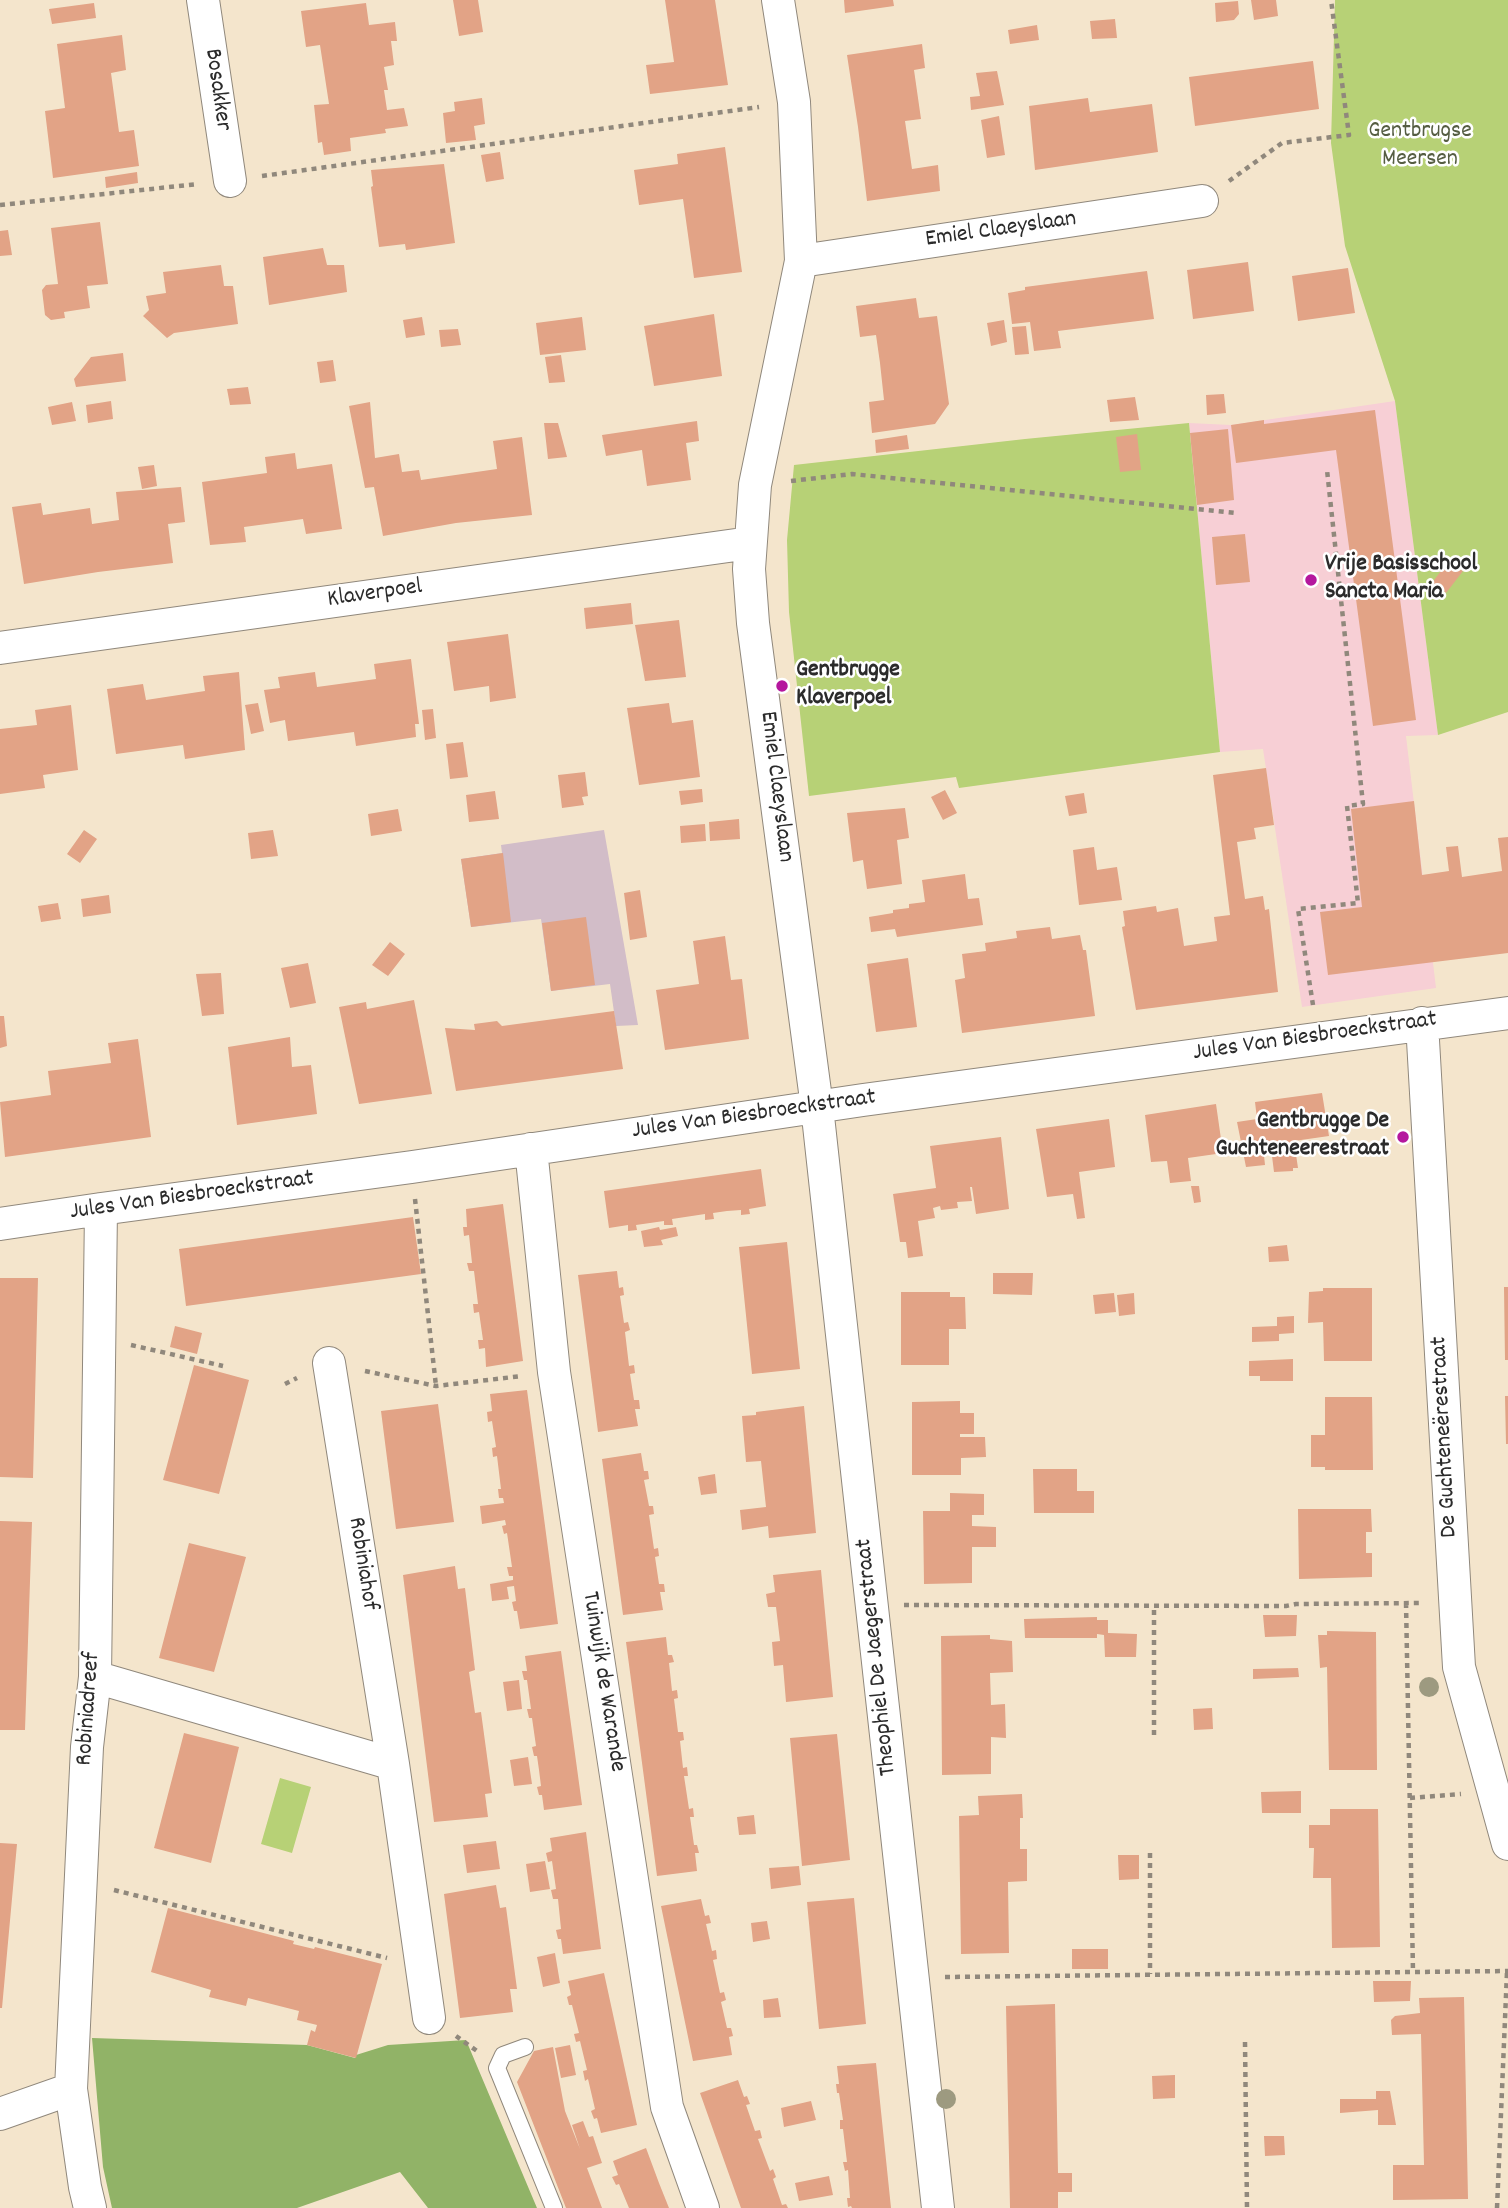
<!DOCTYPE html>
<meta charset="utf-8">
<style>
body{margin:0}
canvas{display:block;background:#f4e5cc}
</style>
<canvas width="1508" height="2208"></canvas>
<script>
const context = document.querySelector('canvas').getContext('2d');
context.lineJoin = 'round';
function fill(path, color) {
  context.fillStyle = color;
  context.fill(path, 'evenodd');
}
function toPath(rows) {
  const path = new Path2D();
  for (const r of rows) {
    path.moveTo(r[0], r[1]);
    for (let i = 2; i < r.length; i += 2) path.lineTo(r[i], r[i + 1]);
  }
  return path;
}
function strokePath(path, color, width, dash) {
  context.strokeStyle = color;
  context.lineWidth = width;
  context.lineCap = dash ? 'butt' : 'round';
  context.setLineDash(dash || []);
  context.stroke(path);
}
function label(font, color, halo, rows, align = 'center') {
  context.font = font + ' Dekko,sans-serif';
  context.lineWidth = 5;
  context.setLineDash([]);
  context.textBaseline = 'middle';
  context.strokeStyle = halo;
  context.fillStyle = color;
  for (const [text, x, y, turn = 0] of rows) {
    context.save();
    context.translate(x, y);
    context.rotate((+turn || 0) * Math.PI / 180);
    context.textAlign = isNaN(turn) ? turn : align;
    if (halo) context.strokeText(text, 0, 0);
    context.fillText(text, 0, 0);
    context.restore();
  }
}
fill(toPath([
 [1395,401,1438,735,1406,736,1436,988,1302,1007,1263,749,1220,752,1189,423,1231,425]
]), '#f7cfd5');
fill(toPath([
 [604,830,638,1025,616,1026,610,984,551,991,541,919,471,927,461,859,502,853,501,845]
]), '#d2bdc8');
fill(toPath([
 [1335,0,1508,0,1508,712,1438,735,1395,401,1345,246,1331,143],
 [1189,423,1220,752,959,788,956,777,809,796,789,612,787,540,794,465,1025,439],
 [280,1778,311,1787,292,1853,261,1844]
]), '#b7d176');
fill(toPath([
 [92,2038,307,2045,355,2058,356,2055,388,2045,466,2040,537,2208,428,2208,400,2172,297,2208,112,2208,103,2167]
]), '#91b367');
fill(toPath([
 [453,0,478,0,483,32,459,36],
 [665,0,715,0,728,85,650,94,646,65,674,62],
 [844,0,893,0,894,6,845,13],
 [1251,0,1276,0,1278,16,1254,20],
 [1238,1,1239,14,1234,20,1216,22,1215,3],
 [94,3,96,18,52,24,49,9],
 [366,3,369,25,395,22,397,41,391,41,394,65,384,67,388,90,384,90,387,110,404,108,408,126,385,129,386,133,350,138,351,151,324,155,322,142,318,143,314,105,329,104,320,45,306,47,301,11],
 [1115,19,1117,38,1092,39,1090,21],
 [1037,25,1039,40,1010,44,1008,30],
 [122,35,126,70,111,73,119,132,134,130,139,166,53,178,45,111,65,108,57,44],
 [922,44,925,68,914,70,921,119,905,121,912,169,938,165,940,191,867,201,858,127,847,55],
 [1313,61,1319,109,1195,126,1189,77],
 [997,71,1004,105,971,110,970,97,980,96,976,73],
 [482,98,485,124,474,126,476,140,446,143,443,113,455,111,454,102],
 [1088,98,1090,112,1152,104,1158,152,1035,170,1029,106],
 [999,116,1005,155,987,158,981,120],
 [725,147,742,272,694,278,683,199,639,205,634,170,678,164,677,154],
 [500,152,504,179,486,182,481,155],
 [444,164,455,243,406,250,405,244,379,247,371,187,373,186,371,170],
 [137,172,138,183,106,188,105,177],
 [100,222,108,284,87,286,90,308,64,312,65,318,51,320,45,315,42,290,46,285,58,284,51,228],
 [8,230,12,255,0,256,0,231],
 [323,248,327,265,344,265,347,292,269,305,263,257],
 [1248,262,1254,311,1193,319,1187,270],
 [221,265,224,286,233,286,238,324,174,333,167,338,143,316,149,310,146,296,166,293,163,272],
 [1348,268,1355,313,1298,321,1292,276],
 [1147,271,1154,319,1058,331,1061,348,1034,351,1030,322,1012,324,1008,293,1025,290,1025,287],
 [916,298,919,318,937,316,949,404,935,424,872,433,869,402,884,400,880,363,876,335,860,337,856,306],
 [714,314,722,376,654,386,644,326],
 [422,317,425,335,406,338,403,320],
 [582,317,586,350,540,355,536,323],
 [1004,320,1007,342,991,346,987,323],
 [1026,326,1029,354,1015,355,1012,327],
 [458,329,461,345,441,347,439,330],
 [123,353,126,381,76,387,74,379,91,357],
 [561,355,565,382,549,383,545,357],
 [333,360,336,381,320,383,317,362],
 [248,387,251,404,230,405,227,389],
 [1224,394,1226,413,1207,415,1206,395],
 [1135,397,1139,420,1110,422,1107,400],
 [111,401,113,419,88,423,86,405],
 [72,402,76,421,52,425,48,407],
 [370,402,375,458,399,454,402,472,419,470,421,480,497,469,493,441,522,437,532,515,456,523,383,536,374,487,365,488,349,406],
 [1375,410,1416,720,1373,726,1336,450,1236,463,1231,425,1264,420,1264,424],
 [697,421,699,441,686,443,691,480,647,486,642,450,606,456,602,435],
 [544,423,558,423,567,457,548,459],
 [1228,429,1234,500,1197,505,1190,433],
 [1137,434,1141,470,1120,472,1116,437],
 [907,435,909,449,876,453,875,440],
 [295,453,297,469,332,464,342,529,306,534,303,519,274,523,244,527,246,542,210,545,202,482,267,473,265,457],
 [154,465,157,486,142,489,138,467],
 [181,487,185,522,168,524,173,563,98,572,24,584,12,507,41,503,43,515,90,508,92,524,119,520,116,492],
 [1245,534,1250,582,1216,585,1212,537],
 [1449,560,1463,571,1446,593,1432,583],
 [631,603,633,624,586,629,584,608],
 [679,620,686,677,645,681,635,625],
 [508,634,516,698,490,702,489,686,454,691,447,642],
 [411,659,419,724,415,724,416,737,356,746,354,732,288,741,285,720,270,723,264,690,280,688,278,677,315,672,317,687,376,679,374,664],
 [239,672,245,750,185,759,183,745,116,754,107,689,143,684,146,700,205,691,203,676],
 [258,703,264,731,251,734,245,705],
 [669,703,672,723,693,720,700,777,639,785,627,708],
 [71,705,78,770,43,775,45,788,0,794,0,729,37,725,35,710],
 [433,709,436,738,425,740,422,710],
 [463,742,468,777,450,779,446,744],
 [1266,768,1274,825,1254,828,1256,839,1237,842,1245,899,1263,896,1265,910,1269,909,1278,992,1136,1010,1122,927,1125,926,1123,911,1156,906,1157,912,1178,908,1184,946,1217,941,1214,917,1230,915,1213,775],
 [585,772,588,796,582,797,584,805,562,808,558,775],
 [702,789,703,802,681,805,679,791],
 [945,790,957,813,943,820,931,797],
 [495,791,499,819,469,822,466,795],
 [1084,793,1087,813,1069,816,1065,796],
 [1414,801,1422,875,1449,871,1446,847,1458,846,1462,877,1502,871,1498,838,1508,837,1508,953,1328,975,1320,912,1362,907,1351,809],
 [905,808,909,838,897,840,902,884,867,889,863,860,853,862,847,813],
 [398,809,402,831,371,836,368,814],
 [739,819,740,839,710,841,709,822],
 [705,824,706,841,681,843,680,826],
 [84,830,97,839,80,863,67,854],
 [273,830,278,856,251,859,248,833],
 [1094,847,1097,870,1117,867,1122,900,1079,905,1073,850],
 [503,853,511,922,471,927,461,859],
 [965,874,968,899,979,898,983,925,897,937,895,929,871,932,869,917,893,913,893,910,909,908,909,904,925,902,922,880],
 [640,890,647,937,630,940,624,893],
 [109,895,111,913,83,917,81,899],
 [58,903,61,919,41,922,38,906],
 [586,917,595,985,551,991,542,923],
 [1050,927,1052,939,1080,935,1083,950,1086,950,1095,1016,962,1033,955,980,965,978,962,954,986,951,985,943,1017,938,1016,931],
 [725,936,731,980,742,979,749,1039,665,1050,656,990,699,984,693,941],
 [390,942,405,954,388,976,372,965],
 [908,958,917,1027,876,1032,867,964],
 [308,963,316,1003,290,1008,281,968],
 [221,973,224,1014,202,1016,196,974],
 [414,1000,432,1094,359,1104,339,1007,366,1002,367,1009],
 [614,1011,623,1069,456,1091,445,1028,475,1030,474,1024,497,1021,502,1026],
 [0,1016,4,1016,7,1046,0,1048],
 [290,1037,292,1067,311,1065,317,1114,237,1125,228,1047],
 [138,1039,151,1137,5,1157,0,1102,51,1095,48,1071,111,1063,108,1043],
 [1322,1093,1329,1136,1294,1141,1298,1168,1293,1168,1293,1171,1274,1172,1272,1156,1275,1156,1275,1145,1263,1146,1265,1165,1246,1167,1237,1122,1257,1119,1255,1102],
 [1216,1104,1223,1153,1188,1158,1191,1181,1170,1183,1167,1161,1151,1162,1145,1115],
 [1109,1119,1115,1167,1079,1172,1085,1218,1077,1219,1073,1194,1047,1197,1036,1129],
 [1001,1137,1009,1209,976,1214,972,1187,970,1187,972,1201,957,1202,958,1208,941,1210,940,1206,933,1208,935,1218,918,1221,923,1256,908,1258,906,1242,900,1242,893,1194,936,1188,930,1146],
 [761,1169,766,1206,749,1209,750,1214,741,1215,741,1210,727,1211,713,1213,714,1219,705,1220,705,1214,672,1219,673,1225,664,1225,664,1221,636,1225,637,1230,628,1231,628,1225,609,1228,604,1191],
 [1191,1186,1199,1186,1201,1202,1194,1203],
 [503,1204,523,1361,486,1367,485,1348,479,1349,478,1340,483,1340,479,1312,474,1313,473,1304,478,1304,474,1271,469,1271,467,1263,472,1263,469,1235,464,1236,463,1227,467,1227,466,1209],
 [413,1217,421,1274,186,1306,179,1249],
 [659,1227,660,1230,676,1227,678,1236,661,1240,663,1245,644,1247,641,1231],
 [787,1242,800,1369,752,1374,739,1247],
 [1287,1245,1289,1261,1269,1262,1268,1247],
 [617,1271,619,1288,623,1287,624,1295,620,1296,624,1323,628,1322,630,1330,625,1332,629,1366,634,1365,635,1373,630,1374,634,1400,639,1400,640,1409,635,1409,638,1426,598,1432,578,1275],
 [993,1273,1033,1273,1032,1295,993,1294],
 [0,1278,38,1278,33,1478,0,1477],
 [1504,1287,1508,1287,1508,1360,1505,1360],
 [1323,1288,1372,1288,1372,1361,1324,1361,1323,1322,1308,1323,1309,1292,1323,1291],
 [901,1292,950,1292,950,1297,965,1297,966,1329,949,1329,949,1365,901,1365],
 [1114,1293,1116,1312,1095,1314,1093,1295],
 [1134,1293,1135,1314,1119,1316,1117,1295],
 [1294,1316,1294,1333,1279,1334,1279,1341,1252,1342,1252,1327,1277,1326,1277,1317],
 [175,1326,202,1333,197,1354,170,1347],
 [1293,1359,1293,1381,1260,1381,1260,1376,1249,1376,1249,1361],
 [194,1365,249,1380,219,1494,163,1480],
 [527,1390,558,1624,520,1629,517,1611,514,1611,512,1602,516,1601,514,1586,507,1587,509,1599,492,1601,490,1584,513,1580,513,1576,509,1576,507,1567,512,1567,507,1533,504,1534,502,1526,506,1525,505,1520,482,1524,480,1506,504,1503,503,1498,499,1498,498,1489,501,1489,497,1456,493,1457,492,1448,496,1447,492,1421,488,1422,487,1412,492,1411,490,1394],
 [1505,1396,1508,1396,1508,1444,1506,1444],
 [1325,1397,1372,1397,1373,1470,1325,1470,1325,1467,1311,1467,1311,1435,1325,1435],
 [960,1401,960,1413,974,1413,974,1434,960,1434,960,1437,985,1437,986,1457,961,1458,961,1475,912,1475,912,1402],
 [438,1404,454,1522,396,1529,381,1411],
 [804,1406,816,1533,769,1538,768,1526,742,1530,740,1510,766,1507,761,1461,746,1462,742,1416,756,1415,756,1412],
 [641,1453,644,1471,648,1471,649,1479,644,1480,649,1506,653,1506,654,1514,649,1515,654,1549,658,1548,659,1556,655,1557,659,1584,664,1584,665,1592,660,1592,663,1610,623,1615,602,1459],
 [1033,1469,1077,1469,1077,1491,1094,1491,1094,1513,1034,1513],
 [715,1474,717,1493,701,1495,698,1477],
 [950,1493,984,1494,984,1515,972,1515,972,1526,996,1527,996,1547,972,1547,972,1583,924,1584,923,1511,950,1511],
 [1298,1509,1371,1509,1372,1532,1366,1532,1366,1553,1372,1553,1372,1577,1299,1579],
 [0,1521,32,1522,25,1730,0,1730],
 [189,1543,246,1557,214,1672,159,1658],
 [455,1566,458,1589,465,1588,475,1670,469,1672,475,1713,481,1712,492,1793,485,1794,488,1817,434,1822,403,1575],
 [821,1570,833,1697,786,1702,783,1665,774,1666,772,1642,780,1641,776,1607,768,1607,766,1594,775,1592,773,1575],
 [1263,1615,1297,1615,1296,1636,1265,1637],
 [1097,1617,1097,1620,1108,1620,1108,1633,1137,1634,1136,1657,1105,1657,1104,1635,1097,1634,1097,1638,1025,1638,1024,1619],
 [1327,1631,1376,1632,1377,1770,1329,1770,1327,1667,1320,1668,1318,1635,1327,1635],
 [990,1635,990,1639,1012,1641,1013,1672,990,1673,991,1705,1005,1704,1006,1738,991,1737,991,1774,942,1775,941,1636],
 [666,1637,668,1655,672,1655,674,1662,669,1663,672,1691,677,1690,678,1698,674,1699,678,1732,683,1732,684,1740,680,1741,683,1768,687,1767,688,1776,684,1776,689,1809,693,1808,694,1817,690,1817,694,1845,697,1845,699,1853,695,1853,697,1871,657,1876,626,1642],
 [561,1651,582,1805,544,1810,542,1795,539,1795,537,1787,541,1786,539,1770,537,1756,534,1756,532,1747,536,1746,532,1718,529,1718,527,1709,531,1709,527,1680,524,1680,522,1671,527,1671,525,1656],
 [1298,1668,1299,1677,1253,1679,1253,1669],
 [519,1680,522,1709,507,1711,503,1682],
 [1212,1708,1213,1729,1194,1730,1193,1709],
 [184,1733,239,1747,211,1863,154,1848],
 [837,1734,850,1860,802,1866,790,1738],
 [528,1757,532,1784,514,1786,510,1760],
 [1301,1791,1301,1813,1262,1813,1261,1792],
 [1022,1794,1023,1818,1020,1818,1020,1849,1027,1849,1027,1881,1008,1882,1009,1953,961,1954,959,1816,979,1815,978,1796],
 [1330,1809,1378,1809,1380,1947,1332,1948,1331,1878,1313,1878,1314,1848,1309,1848,1309,1825,1330,1825],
 [754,1815,756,1834,739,1835,737,1817],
 [586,1832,601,1949,563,1954,561,1939,558,1939,556,1930,561,1929,558,1899,553,1899,551,1890,556,1889,552,1861,548,1862,546,1853,552,1851,550,1838],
 [496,1841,500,1869,467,1873,463,1845],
 [0,1843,17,1844,2,2008,0,2008],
 [1118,1855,1139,1855,1139,1879,1119,1880],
 [545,1861,550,1889,530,1892,526,1864],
 [799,1866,801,1885,771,1889,769,1868],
 [496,1885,500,1908,506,1907,517,1989,510,1989,513,2012,460,2018,444,1894],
 [854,1898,866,2024,819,2029,807,1902],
 [701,1899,705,1916,709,1915,711,1923,706,1924,712,1951,716,1950,717,1959,713,1960,720,1993,724,1992,726,2000,721,2002,727,2028,731,2028,733,2036,729,2037,732,2055,693,2061,661,1906],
 [168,1908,294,1941,293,1944,314,1949,315,1947,382,1964,356,2058,307,2045,311,2030,315,2032,317,2025,297,2020,299,2011,248,1998,246,2006,209,1997,211,1990,151,1972],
 [767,1921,770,1939,753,1942,751,1923],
 [1072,1949,1108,1949,1108,1969,1072,1969],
 [555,1953,560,1983,543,1987,537,1957],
 [604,1973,637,2125,601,2133,597,2118,594,2119,591,2111,595,2109,588,2079,585,2081,583,2071,587,2070,580,2041,576,2042,574,2034,579,2033,572,2005,569,2005,567,1997,571,1995,568,1981],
 [1373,1981,1411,1981,1410,2001,1374,2002],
 [1464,1997,1468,2199,1393,2200,1393,2165,1424,2165,1421,2034,1392,2035,1391,2020,1395,2016,1420,2013,1419,1998],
 [778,1998,781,2017,764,2018,763,2000],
 [1055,2004,1058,2173,1072,2173,1072,2192,1058,2192,1058,2208,1010,2208,1006,2006],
 [570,2045,576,2075,561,2078,555,2048],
 [553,2047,565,2111,580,2149,572,2125,583,2121,589,2137,593,2136,602,2163,587,2168,602,2208,566,2208,517,2082,534,2051],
 [876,2063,891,2208,852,2208,851,2206,848,2207,847,2198,850,2198,848,2170,845,2171,843,2162,847,2162,843,2129,840,2129,840,2120,843,2120,839,2093,837,2093,836,2084,839,2084,837,2066],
 [1175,2075,1175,2098,1153,2099,1152,2076],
 [738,2080,744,2097,747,2096,750,2104,746,2105,755,2131,760,2130,762,2138,758,2139,770,2171,773,2169,776,2177,773,2179,782,2205,786,2204,788,2208,741,2208,700,2093],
 [1376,2091,1390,2091,1396,2125,1378,2125,1378,2110,1340,2113,1340,2099,1376,2099],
 [811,2101,816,2120,784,2127,781,2108],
 [1264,2136,1284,2136,1285,2155,1265,2156],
 [646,2148,659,2183,669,2208,629,2208,619,2184,616,2185,612,2177,618,2175,613,2161],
 [829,2176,833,2195,799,2201,795,2183]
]), '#e2a386');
const service = toPath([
 [525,2047,503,2055,497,2068,554,2208]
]);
const minor = toPath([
 [203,0,230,181],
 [778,0,794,102,801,261,755,485,749,569,753,623,817,1107,938,2208],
 [801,261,1202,201],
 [0,648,750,543],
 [1422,1023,1459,1667,1508,1844],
 [531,1149,554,1372,667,2107,703,2208],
 [0,1224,101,1209,412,1167,863,1100,1508,1013],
 [95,1677,393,1764,329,1363],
 [393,1764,429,2018],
 [0,2114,71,2089],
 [90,2208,85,2187,71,2089,87,1747,95,1677,101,1209]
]);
strokePath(service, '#90887c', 18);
strokePath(minor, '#90887c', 34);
strokePath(toPath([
 [262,176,759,107],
 [1229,181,1282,143,1349,135,1331,0],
 [0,205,198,184],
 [791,481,852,474,1236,513],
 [1313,1005,1298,909,1358,903,1347,806,1363,804,1327,470],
 [415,1199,436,1386],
 [131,1345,223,1366],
 [365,1371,436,1386,522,1376],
 [285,1384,297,1378],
 [1406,1603,1413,1972],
 [904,1605,1286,1606,1296,1604,1420,1603],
 [1154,1735,1154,1606],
 [1410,1798,1461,1794],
 [1150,1853,1150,1974],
 [114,1890,387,1958],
 [945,1977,1508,1971],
 [456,2036,477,2051],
 [1245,2042,1247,2208],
 [1497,2208,1507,1972]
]), '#90887c', 4.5, [5, 5]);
strokePath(service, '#fff', 16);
strokePath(minor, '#fff', 32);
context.fillStyle = '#9d9a80';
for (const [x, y] of [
 [1429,1687],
 [946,2099]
]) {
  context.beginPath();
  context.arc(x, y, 10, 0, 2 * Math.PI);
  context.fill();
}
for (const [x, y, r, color] of [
 [1311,580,7,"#b5179e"],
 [782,686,7,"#b5179e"],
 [1403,1137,7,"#b5179e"]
]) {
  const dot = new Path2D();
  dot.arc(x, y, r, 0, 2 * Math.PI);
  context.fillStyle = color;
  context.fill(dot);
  strokePath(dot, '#fff', 2.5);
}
label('24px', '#2b2b2b', '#fff', [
 ["Bosakker",216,90,82],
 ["Emiel Claeyslaan",1001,231,-8],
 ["Klaverpoel",375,595,-8],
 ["Emiel Claeyslaan",775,787,83],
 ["Jules Van Biesbroeckstraat",1315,1038,-8],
 ["Jules Van Biesbroeckstraat",754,1116,-8],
 ["Jules Van Biesbroeckstraat",192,1197,-8],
 ["De Guchteneërestraat",1446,1437,-93],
 ["Robiniahof",361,1564,81],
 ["Theophiel De Jaegerstraat",878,1657,-96],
 ["Tuinwijk de Warande",602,1682,81],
 ["Robiniadreef",90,1709,-86]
]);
label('24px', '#555d42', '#fff', [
 ["Gentbrugse",1420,133],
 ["Meersen",1420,161]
]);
label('bold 24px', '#2b2b2b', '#fff', [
 ["Vrije Basisschool",1325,566],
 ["Sancta Maria",1325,594],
 ["Gentbrugge",796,672],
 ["Klaverpoel",796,700],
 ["Gentbrugge De",1389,1123,"right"],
 ["Guchteneerestraat",1389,1151,"right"]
], 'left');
</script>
